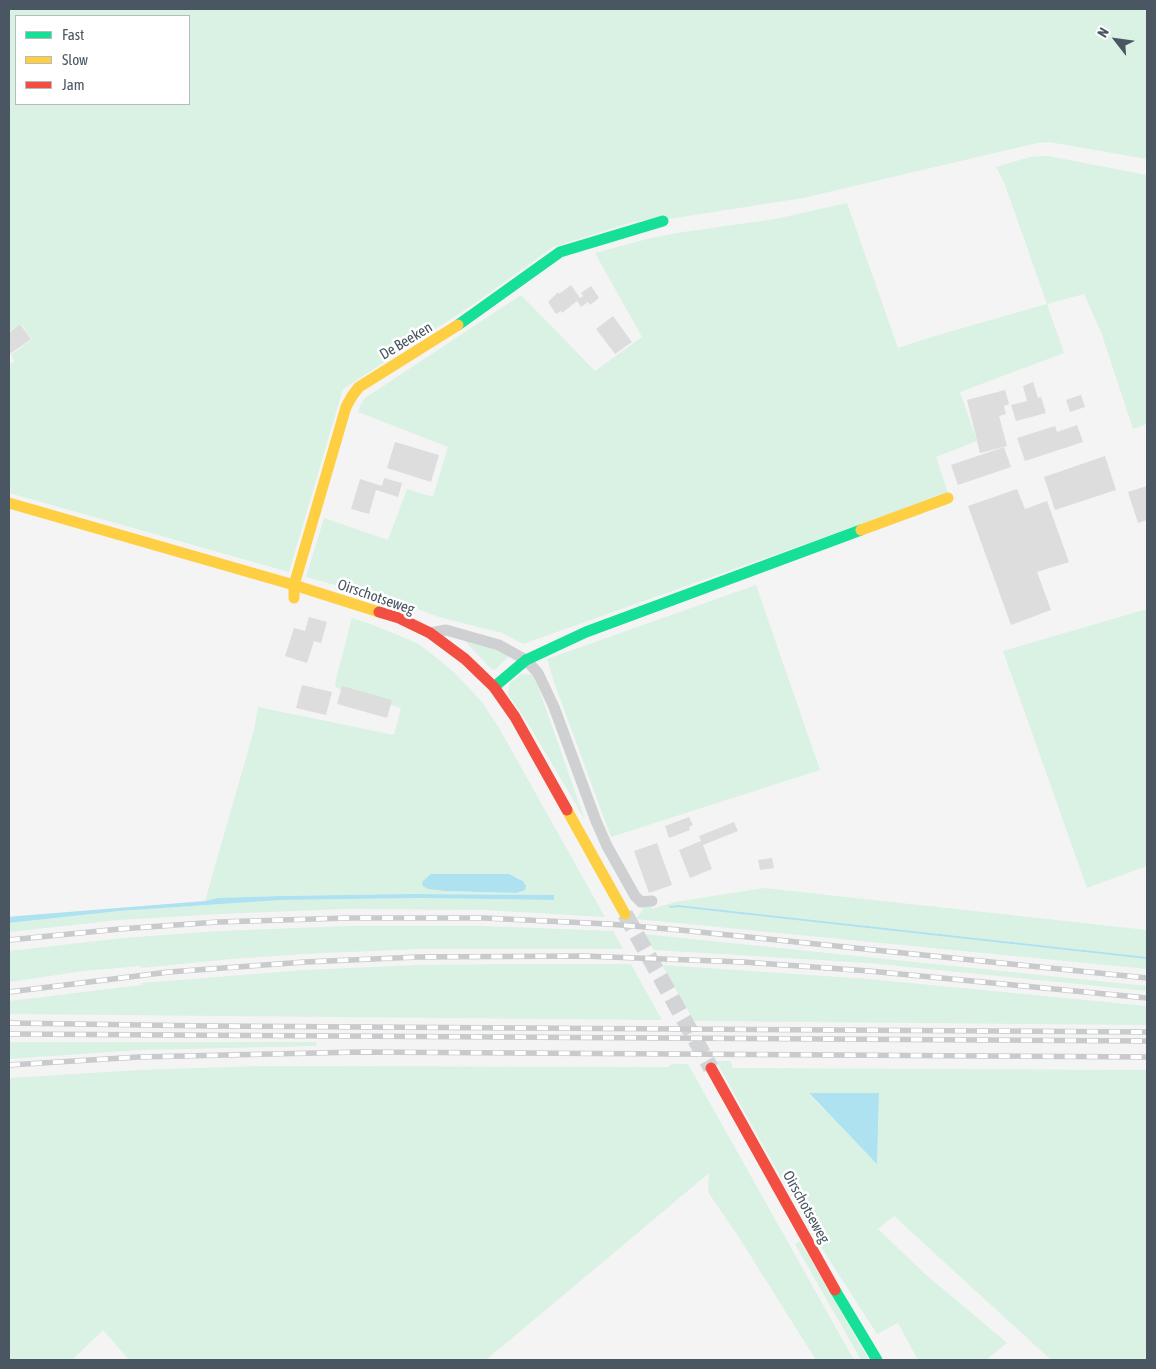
<!DOCTYPE html>
<style>
body{margin:0}
#map{position:relative;width:1156px;height:1369px;overflow:hidden;background:#f4f4f4;font-family:"Asap Condensed",sans-serif}
canvas{display:block}
.frame{position:absolute;inset:0;border:10px solid #4a5661;pointer-events:none}
.legend{position:absolute;left:15px;top:15px;width:175px;height:90px;box-sizing:border-box;background:#fff;border:1px solid #b7bbc0;margin:0;padding:6px 9px;list-style:none;font-size:15px;color:#4a5661}
.legend li{display:flex;align-items:center;gap:10px;height:25px}
.legend b{width:25px;border:1px solid #b7bbc0}
.north{position:absolute;left:1091px;top:15px;width:50px;height:50px;-webkit-text-stroke:4px #fff;paint-order:stroke;rotate:300deg;font-size:14px;font-weight:700;line-height:20px;text-align:center;color:#4a5661}
.north::after{content:'';display:block;margin:auto;width:18px;height:22px;background:#4a5661;clip-path:polygon(50% 0,100% 100%,50% 72%,0 100%)}
</style>
<div id="map">
<canvas width="1156" height="1369"></canvas>
<div class="frame"></div>
<ul class="legend">
<li><b style="height:6px;background:#16e098"></b>Fast</li>
<li><b style="height:6px;background:#ffcf43"></b>Slow</li>
<li><b style="height:6px;background:#f24e42"></b>Jam</li>
</ul>
<div class="north">N</div>
</div>
<script>
const context = document.querySelector('canvas').getContext('2d');
context.lineJoin = 'round';
function fill(path, color) {
  context.fillStyle = color;
  context.fill(path, 'evenodd');
}
function toPath(rows) {
  const path = new Path2D();
  for (const r of rows) {
    path.moveTo(r[0], r[1]);
    for (let i = 2; i < r.length; i += 2) path.lineTo(r[i], r[i + 1]);
  }
  return path;
}
function strokePath(path, color, width, dash) {
  context.strokeStyle = color;
  context.lineWidth = width;
  context.lineCap = dash ? 'butt' : 'round';
  context.setLineDash(dash || []);
  context.stroke(path);
}
function label(font, color, halo, rows, align = 'center') {
  context.font = font + ' "Asap Condensed",sans-serif';
  context.lineWidth = 5;
  context.setLineDash([]);
  context.textBaseline = 'middle';
  context.strokeStyle = halo;
  context.fillStyle = color;
  for (const [text, x, y, turn = 0] of rows) {
    context.save();
    context.translate(x, y);
    context.rotate((+turn || 0) * Math.PI / 180);
    context.textAlign = isNaN(turn) ? turn : align;
    if (halo) context.strokeText(text, 0, 0);
    context.fillText(text, 0, 0);
    context.restore();
  }
}
fill(toPath([
 [9,9,1147,9,1147,159,1049,142,1037,143,803,198,669,219,636,221,553,247,474,304,343,389,289,572,9,493,9,365,14,361,11,355,32,339,21,324,9,332],
 [16,16,189,16,189,104,16,104],
 [1048,156,1147,175,1147,424,1133,429,1101,332,1084,294,1047,304,1064,353,960,392,977,441,936,457,948,493,523,644,502,633,439,617,407,605,306,577,324,518,388,540,407,489,433,497,448,447,358,412,361,404,365,398,521,295,595,371,642,337,595,253,651,238,683,232,775,219,847,203,898,348,935,336,1047,304,1004,182,996,167,1030,157],
 [756,585,820,770,611,837,554,682,547,659],
 [1147,609,1147,866,1087,888,1003,651],
 [352,618,376,626,419,644,454,672,482,702,499,728,605,917,485,910,346,909,217,914,119,920,9,932,9,923,119,911,281,900,422,898,554,900,554,895,410,894,280,896,218,898,205,901,254,730,258,707,394,735,401,708,341,690,336,687,335,683],
 [517,877,523,881,526,886,516,893,444,891,428,889],
 [463,639,498,646,510,655,495,670,491,669],
 [522,674,534,675,585,820,532,730,508,694,510,683],
 [764,888,1147,930,1147,957,678,905,670,906,1147,959,1147,969,636,919,636,917,638,917,644,907,650,905,652,909,675,902],
 [348,926,485,926,613,931,623,949,418,949,304,954,231,959,141,968,140,966,84,971,9,982,9,951,123,938,219,931],
 [644,934,1147,986,1147,991,869,963,654,950],
 [510,964,631,964,662,1020,9,1014,9,1001,142,985,142,983,305,970,418,965],
 [662,965,869,979,1147,1006,1147,1025,694,1021],
 [9,1042,317,1042,316,1046,139,1050,9,1059],
 [716,1061,730,1061,733,1068,1147,1070,1147,1360,1051,1360,894,1216,878,1229,924,1273,1007,1343,986,1360,918,1360,898,1323,877,1334,812,1233],
 [879,1093,877,1163,809,1094],
 [672,1064,688,1064,854,1360,816,1360,740,1239,708,1192,709,1173,486,1360,129,1360,103,1330,72,1360,9,1360,9,1078,139,1070,260,1066,668,1067],
 [800,1241,869,1360,861,1360,795,1244]
]), '#d9f2e3');
fill(toPath([
 [431,874,509,874,523,881,526,886,525,890,516,893,444,891,428,889,423,886,422,882],
 [410,894,554,895,554,900,422,898,281,900,119,911,9,923,9,917,18,916,205,901,218,898,280,896],
 [678,905,1147,957,1147,959,678,907,670,908,669,906],
 [809,1093,879,1093,877,1164]
]), '#aee2f0');
fill(toPath([
 [571,285,580,298,583,296,581,293,591,286,599,298,590,305,588,302,581,307,577,301,562,313,561,311,556,314,548,302,558,292,559,294],
 [613,316,632,342,615,354,596,329],
 [20,324,31,339,10,354,9,333],
 [1033,382,1038,398,1041,397,1046,413,1016,421,1011,405,1027,401,1023,386],
 [1005,390,1009,404,1004,406,1006,414,999,416,1007,446,980,453,967,400],
 [1081,395,1085,407,1070,412,1066,400],
 [1077,425,1083,442,1025,461,1017,438,1055,426,1057,432],
 [395,442,439,455,431,482,387,468],
 [1004,447,1011,467,958,485,951,465],
 [1105,456,1116,490,1055,510,1044,477],
 [384,478,402,483,398,497,376,490,369,514,351,509,360,479,382,486],
 [1147,486,1147,520,1138,523,1128,492],
 [1017,489,1025,509,1047,501,1069,562,1037,572,1051,610,1011,625,968,506],
 [309,617,327,622,321,643,314,641,307,663,285,656,294,628,305,631],
 [302,685,332,692,326,715,296,708],
 [342,686,392,700,387,718,337,704],
 [689,817,693,825,689,827,690,830,669,838,665,826],
 [734,822,738,831,703,845,712,869,690,878,679,850,701,841,699,836],
 [657,843,672,885,649,893,634,851],
 [772,858,774,868,760,870,758,860]
]), '#ddddde');
strokePath(toPath([
 [625,914,711,1068]
]), '#d2d4d7', 16, [16, 8]);
strokePath(toPath([
 [430,633,446,630,499,645,526,660,538,673,554,707,596,821,607,846,635,896,641,902,652,901]
]), '#ced0d2', 11);
strokePath(toPath([
 [458,325,560,252,663,221],
 [494,687,526,660,586,632,861,530],
 [835,1290,877,1360]
]), '#16e098', 11);
strokePath(toPath([
 [9,503,294,585,379,612],
 [861,530,948,498],
 [294,598,294,585,346,407,352,396,359,387,458,325],
 [567,810,625,914]
]), '#ffcf43', 11);
strokePath(toPath([
 [379,612,399,618,430,633,465,659,494,687,515,717,567,810],
 [711,1068,835,1290]
]), '#f24e42', 11);
const rail = toPath([
 [9,940,120,929,218,922,347,918,484,918,609,924,680,930,1147,978],
 [9,992,169,972,305,962,418,957,583,956,743,962,869,971,1147,998],
 [9,1023,210,1026,1147,1032],
 [9,1034,1147,1041],
 [9,1065,139,1057,360,1052,1147,1057]
]);
strokePath(rail, '#c9cacc', 5.5);
strokePath(rail, '#fff', 4, [11]);
label('15px', '#4a5661', '#fff', [
 ["De Beeken",406,341,-31],
 ["Oirschotseweg",376,597,19],
 ["Oirschotseweg",806,1207,61]
]);
</script>
